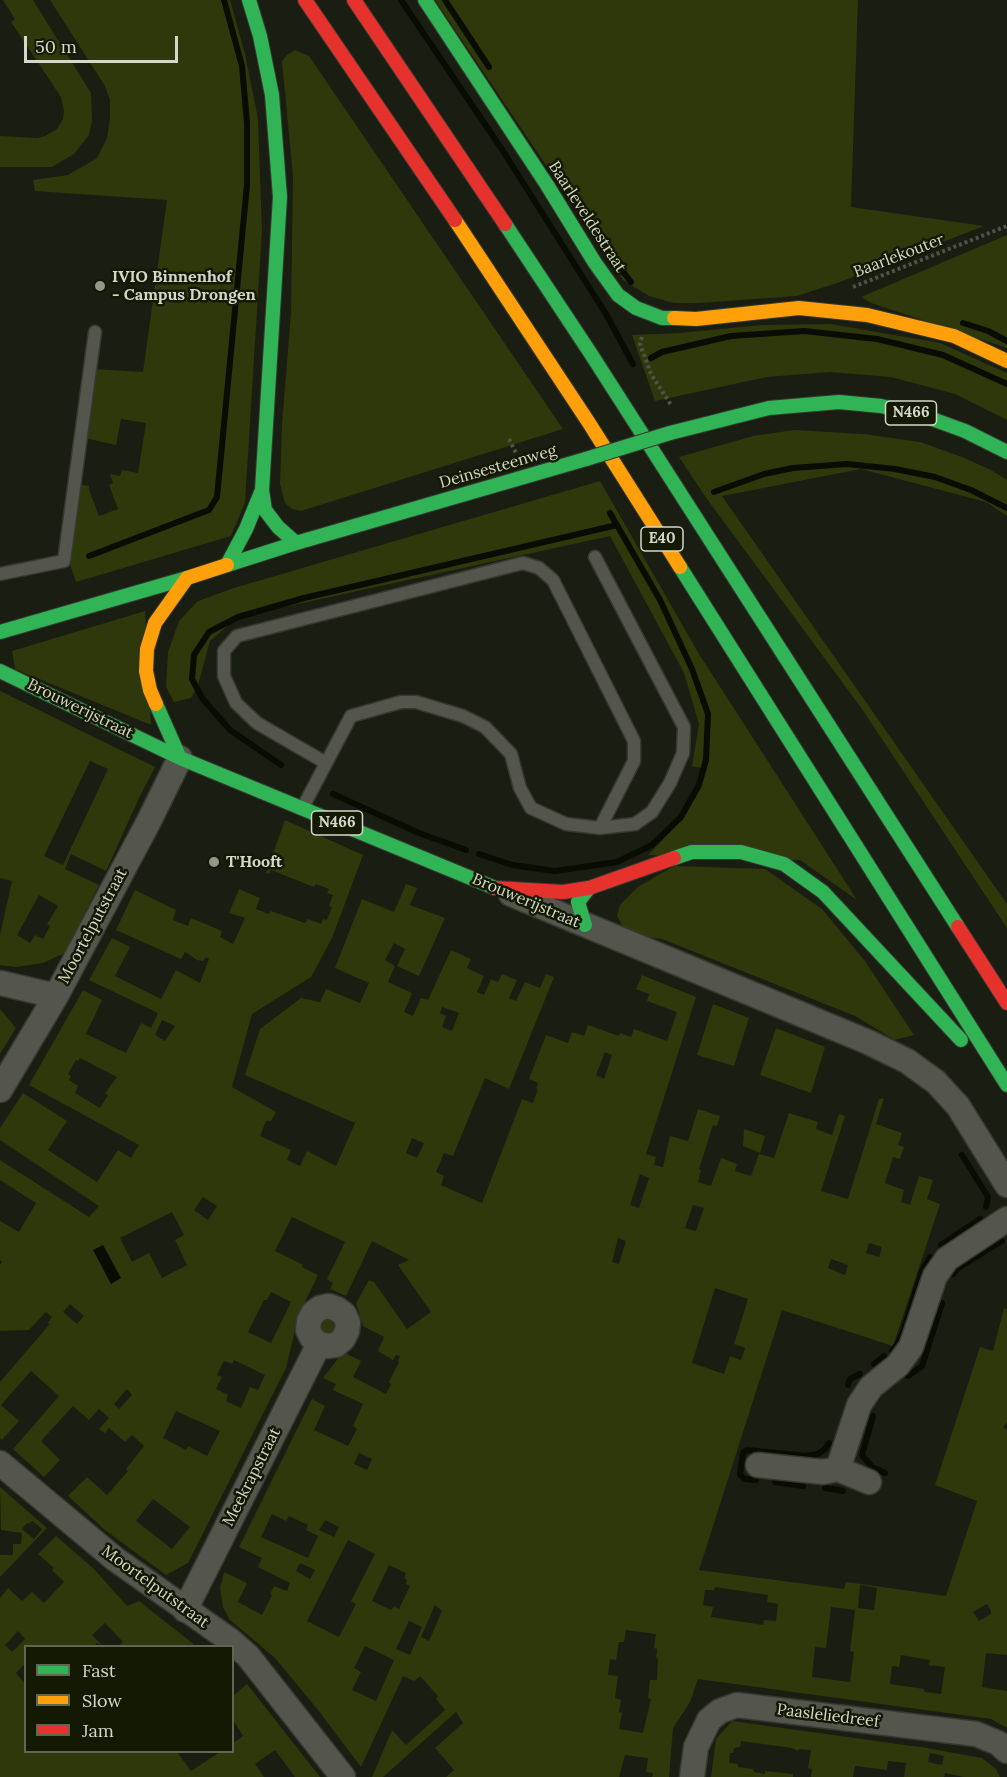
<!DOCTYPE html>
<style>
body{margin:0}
#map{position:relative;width:1007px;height:1777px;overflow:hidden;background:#1a1d11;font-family:Lora,serif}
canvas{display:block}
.legend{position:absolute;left:24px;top:1645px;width:210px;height:108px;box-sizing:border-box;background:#141904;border:2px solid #616554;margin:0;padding:8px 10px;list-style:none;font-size:18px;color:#d4d8cb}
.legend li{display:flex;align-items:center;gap:12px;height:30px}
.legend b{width:30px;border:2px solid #616554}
.scale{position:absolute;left:24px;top:36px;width:154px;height:27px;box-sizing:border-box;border:3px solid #d4d8cb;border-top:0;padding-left:8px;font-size:18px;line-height:21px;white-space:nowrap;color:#d4d8cb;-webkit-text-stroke:4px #141904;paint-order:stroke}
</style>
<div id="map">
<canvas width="1007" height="1777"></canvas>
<ul class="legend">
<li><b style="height:8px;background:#30b455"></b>Fast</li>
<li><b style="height:8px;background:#ff9f0a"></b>Slow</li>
<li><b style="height:8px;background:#e5322d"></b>Jam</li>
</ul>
<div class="scale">50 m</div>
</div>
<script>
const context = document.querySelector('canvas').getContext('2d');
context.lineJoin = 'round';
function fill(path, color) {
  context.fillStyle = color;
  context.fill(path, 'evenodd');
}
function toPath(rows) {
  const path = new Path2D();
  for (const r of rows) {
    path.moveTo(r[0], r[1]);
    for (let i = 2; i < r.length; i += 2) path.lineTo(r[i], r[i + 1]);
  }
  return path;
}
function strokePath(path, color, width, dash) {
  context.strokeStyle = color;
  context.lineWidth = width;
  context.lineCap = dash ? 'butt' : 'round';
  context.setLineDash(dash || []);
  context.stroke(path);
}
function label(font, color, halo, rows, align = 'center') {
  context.font = font + ' Lora,serif';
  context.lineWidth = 5;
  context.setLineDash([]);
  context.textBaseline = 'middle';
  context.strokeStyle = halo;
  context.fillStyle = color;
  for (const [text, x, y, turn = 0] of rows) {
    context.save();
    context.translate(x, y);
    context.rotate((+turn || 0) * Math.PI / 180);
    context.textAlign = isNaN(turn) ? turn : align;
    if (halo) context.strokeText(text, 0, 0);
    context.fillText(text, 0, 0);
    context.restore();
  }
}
fill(toPath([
 [3,0,33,0,91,93,92,121,89,135,74,154,52,167,0,167,0,136,38,138,45,136,57,129,63,119,64,111,61,97,11,22,15,19],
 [50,0,230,0,245,54,258,119,262,231,245,503,231,536,76,582,67,556,78,484,89,486,89,490,99,516,118,509,109,485,113,483,110,474,120,476,122,470,138,473,146,423,121,419,116,445,85,438,94,369,143,372,167,200,35,191,33,180,68,175,97,158,107,138,110,118,110,100,105,86],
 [435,0,858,0,851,207,984,226,840,282,797,296,699,303,674,303,649,296,623,280],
 [295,50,309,56,563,429,301,511,292,509,285,503,280,484,282,424,291,313,293,176,282,61,287,55],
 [1007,235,1007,348,871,303,861,297],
 [831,324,940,343,1007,373,1007,420,955,394,891,377,830,372,767,377,655,401,632,335,679,333,762,325],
 [794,430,863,434,920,442,962,457,991,470,1007,480,1007,516,986,502,861,469,722,496,1007,904,1007,928,862,709,707,499,679,457,753,436],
 [600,481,699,654,857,900,800,860,648,855,674,828,707,769,692,766,699,724,684,673,610,536,238,617,210,641,198,685,191,698,174,702,166,687,168,652,179,621,198,601,234,588],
 [145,611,151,725,15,669,12,651],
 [0,691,155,767,140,796,106,871,71,854,65,869,99,885,65,953,43,963,15,967,0,965,0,935,12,881,0,878],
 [90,761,108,769,63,865,44,856],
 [39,895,58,906,47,924,50,926,43,939,35,935,30,943,17,935],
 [285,820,363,855,332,938,311,977,252,1014,232,1087,276,1112,271,1121,266,1121,260,1136,291,1150,287,1160,300,1166,307,1151,336,1166,355,1123,245,1075,260,1029,301,998,320,1002,326,989,360,1003,369,983,335,968,362,899,394,912,406,884,417,888,410,905,445,918,419,976,397,966,405,949,394,943,385,960,395,966,388,982,412,993,404,1012,413,1016,421,998,428,1000,451,950,471,959,467,968,484,976,477,992,484,995,491,979,498,982,502,974,517,980,509,998,516,1001,525,982,540,988,546,974,554,977,509,1089,485,1078,453,1156,444,1153,436,1172,444,1176,441,1185,482,1203,522,1099,533,1103,538,1089,536,1088,538,1083,529,1079,546,1035,568,1043,572,1032,584,1036,588,1025,619,1036,620,1033,631,1037,634,1029,667,1041,677,1012,647,1001,649,994,636,989,642,975,696,997,646,1154,656,1157,654,1165,663,1167,670,1136,688,1141,698,1109,720,1116,717,1126,713,1125,699,1169,701,1170,698,1182,711,1186,721,1158,737,1164,735,1171,751,1176,759,1154,774,1158,789,1113,818,1122,816,1129,832,1135,839,1114,845,1116,821,1191,848,1199,879,1099,884,1098,876,1124,902,1133,898,1145,904,1147,900,1159,893,1157,885,1183,904,1190,901,1202,910,1205,919,1176,933,1180,927,1199,940,1204,893,1346,782,1310,699,1570,844,1589,846,1582,946,1596,977,1501,935,1485,980,1347,993,1351,1004,1308,1007,1309,1007,1423,1003,1427,1007,1430,1007,1655,986,1653,982,1687,1007,1691,1007,1728,991,1719,698,1679,690,1702,673,1728,669,1777,652,1777,653,1773,646,1772,648,1758,625,1755,619,1777,446,1777,454,1770,435,1748,463,1723,456,1712,383,1777,372,1777,392,1730,406,1745,445,1710,436,1699,438,1696,420,1676,414,1681,403,1676,361,1767,318,1710,275,1658,230,1620,223,1607,220,1588,224,1572,247,1583,238,1602,262,1615,272,1595,270,1594,274,1586,287,1591,290,1583,258,1567,262,1558,239,1547,312,1399,325,1406,314,1430,348,1446,357,1429,353,1426,363,1404,333,1390,336,1384,323,1378,343,1352,361,1361,353,1377,386,1394,391,1384,389,1382,399,1362,398,1361,400,1356,396,1355,393,1360,378,1351,384,1337,363,1326,356,1303,369,1280,374,1282,407,1329,431,1312,398,1265,409,1260,372,1241,346,1296,330,1289,333,1283,327,1279,345,1242,292,1217,275,1251,303,1265,302,1267,318,1275,299,1314,286,1368,188,1563,166,1575,105,1530,68,1496,87,1477,107,1495,128,1471,126,1469,144,1446,132,1435,125,1442,109,1428,105,1433,99,1429,109,1418,99,1409,89,1420,73,1406,41,1441,60,1460,44,1477,13,1449,59,1396,31,1371,1,1405,19,1421,2,1440,0,1438,0,1382,49,1325,48,1322,52,1317,46,1312,29,1330,0,1331,0,1265,2,1262,0,1260,0,1221,19,1232,36,1203,0,1180,0,1160,89,1217,99,1206,0,1140,0,1128,23,1093,67,1121,48,1150,97,1182,118,1150,131,1158,139,1145,29,1085,83,990,102,1000,86,1034,126,1053,141,1023,151,1028,158,1013,89,980,112,938,130,947,115,976,161,999,176,970,200,983,209,959,206,957,203,961,197,960,185,952,181,959,116,930,135,890,176,910,173,920,188,926,191,918,222,931,220,937,233,944,245,918,229,913,239,889,260,898,256,909,269,914,271,911,305,923,308,919,321,924,323,919,327,920,332,907,329,906,333,895,327,893,329,889,316,884,314,887,271,870,269,874,266,873],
 [442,1007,459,1013,452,1031,442,1027,446,1016,440,1013],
 [162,1020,175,1026,165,1041,155,1035],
 [605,1052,612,1055,604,1079,596,1075],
 [80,1058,117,1077,105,1093,108,1095,100,1108,75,1093,78,1086,69,1080,71,1076,68,1074,76,1060,78,1061],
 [412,1138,424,1143,417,1158,406,1153],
 [640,1174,649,1178,639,1208,630,1205],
 [203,1197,217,1206,208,1220,194,1210],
 [693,1205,704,1208,696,1231,685,1228],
 [172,1212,184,1235,175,1240,187,1265,162,1278,149,1253,132,1262,120,1238],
 [618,1238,626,1241,619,1264,612,1262],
 [869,1243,882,1247,879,1257,866,1253],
 [831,1259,848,1265,845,1275,828,1268],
 [715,1288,748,1299,734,1344,745,1348,741,1360,730,1356,724,1374,692,1363],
 [271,1292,291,1302,271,1343,248,1332,264,1300,267,1300],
 [70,1304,84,1316,77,1324,63,1312],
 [234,1360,265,1375,258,1390,250,1387,241,1408,226,1401,228,1395,216,1389,222,1377,217,1375,224,1361,232,1364],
 [127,1389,132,1395,119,1409,114,1404],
 [176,1411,220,1431,207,1456,188,1446,186,1450,163,1438],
 [359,1453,372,1459,367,1470,354,1464],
 [153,1499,190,1527,172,1549,136,1521],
 [272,1514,286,1521,289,1516,308,1525,306,1530,318,1536,308,1558,261,1537],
 [325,1520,339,1527,334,1537,319,1530],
 [348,1540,375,1554,351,1601,356,1604,339,1637,307,1621],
 [300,1563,315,1570,310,1579,296,1571],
 [389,1565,406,1573,404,1578,407,1580,406,1584,410,1586,399,1609,394,1606,391,1610,372,1601],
 [860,1585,877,1588,874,1610,858,1608],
 [715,1587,768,1595,767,1602,778,1604,776,1621,764,1620,763,1625,711,1617,713,1607,703,1605,705,1590,714,1590],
 [987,1604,991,1611,991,1614,979,1621,973,1612],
 [435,1605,442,1611,429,1641,421,1637],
 [831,1607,855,1610,850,1651,854,1652,850,1682,812,1677,815,1647,826,1648],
 [409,1621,422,1627,410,1655,396,1649],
 [626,1630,656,1634,654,1648,657,1649,656,1658,658,1659,657,1680,650,1680,648,1698,651,1699,643,1733,619,1729,622,1713,619,1712,621,1700,615,1698,618,1676,608,1675,610,1659,616,1660,619,1642,624,1642],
 [365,1646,394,1660,376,1701,352,1690,361,1672,354,1668],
 [901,1655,930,1660,929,1665,945,1667,941,1694,924,1692,924,1689,890,1684,892,1666,899,1667],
 [674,866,765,869,822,909,865,961,914,1035,895,1040,855,1016,662,939,640,936,623,927,617,916,620,905,638,887],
 [713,1004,749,1018,734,1066,697,1055],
 [0,1009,16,1028,0,1054],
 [776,1028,825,1047,811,1093,760,1075],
 [744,1129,765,1136,760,1153,743,1146],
 [330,1313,340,1329,326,1338,315,1323],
 [0,1487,47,1528,0,1577,0,1555,13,1555,13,1544,21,1544,22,1533,1,1530],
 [32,1521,42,1529,34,1539,22,1529,27,1523,29,1524],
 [56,1536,94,1569,127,1606,139,1601,196,1646,119,1646,123,1642,105,1623,92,1635,103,1646,97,1643,94,1646,26,1646,25,1664,16,1673,25,1684,26,1752,177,1752,191,1771,220,1752,232,1752,233,1743,243,1736,233,1720,233,1696,247,1684,320,1777,295,1777,275,1750,255,1764,264,1777,0,1777,0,1598,8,1588,22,1601,32,1592,44,1603,64,1582,52,1570,54,1568,38,1554],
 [18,1631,25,1639,12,1652,5,1645],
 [732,1721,927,1748,982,1758,996,1769,1000,1777,964,1777,945,1773,944,1777,904,1777,906,1763,888,1761,887,1770,855,1766,853,1777,807,1777,811,1777,812,1769,808,1768,811,1750,799,1749,798,1751,792,1748,741,1741,740,1747,734,1748,733,1753,730,1753,729,1763,738,1764,738,1767,753,1769,754,1772,765,1774,765,1771,793,1774,793,1777,711,1777,716,1739],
 [930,1753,944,1756,942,1765,928,1762]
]), '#2e380b');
fill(toPath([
 [103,1245,121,1278,111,1284,93,1250]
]), '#080c02');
strokePath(toPath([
 [401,0,503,151,606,314,633,364],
 [445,0,489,67],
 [581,209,614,260,631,282],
 [963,323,988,331,1007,341],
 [651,358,662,352,731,336,804,331,877,339,943,355,1007,384],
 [714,492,764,474,793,468,847,464,895,469,935,477,971,490,1007,508],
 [89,556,209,510,217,497,247,185,247,123,242,66,224,0],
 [281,765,230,730,202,698,192,679,194,655,209,632,238,617,304,598,617,525],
 [333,794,419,833,466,850],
 [479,854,512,865,555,871,617,862,652,845,681,817,699,785,706,760,708,714,692,669,660,600,610,513],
 [962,1155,988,1197,986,1207],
 [941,1245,980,1219],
 [953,1274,958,1268,1002,1241],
 [892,1351,897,1345,903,1332,922,1271,930,1257],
 [874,1364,884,1356],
 [908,1376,922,1366,942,1303],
 [848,1385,850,1379,860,1374],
 [873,1416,862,1455,872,1467,885,1473],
 [756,1480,744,1479,740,1474,743,1453,747,1450,805,1456,818,1454,825,1449,829,1443],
 [775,1482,803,1486],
 [825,1488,843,1491]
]), '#080c02', 6);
const lane = toPath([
 [0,574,64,561,95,332],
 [326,763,257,723,236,703,224,676,224,651,237,636,523,563,539,568,553,580,634,741,634,761,600,828],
 [303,807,351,716,401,702,416,702,463,716,485,727,511,754,520,788,531,808,566,824,600,828,635,824,652,812,670,783,683,753,684,727,595,557]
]);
const street = toPath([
 [511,894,868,1042,907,1061,936,1082,958,1106,1007,1185],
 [0,983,56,996],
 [0,1090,56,996,149,821,180,758],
 [0,1463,115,1559,231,1641,248,1656,343,1777],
 [758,1465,823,1472,838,1469,859,1405,871,1387,898,1365,911,1347,935,1276,947,1259,1007,1219],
 [838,1469,869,1482],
 [185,1610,319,1344,327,1346,336,1345,343,1339,347,1331,348,1323,344,1314,337,1309,329,1306,320,1308,313,1313,309,1321,308,1330,312,1338,319,1344],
 [692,1777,696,1747,709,1720,720,1711,737,1705,976,1734,998,1743,1007,1751]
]);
const fast = toPath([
 [249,0,260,36,272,95,280,197,262,490,265,510,278,527,296,543],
 [425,0,547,185,595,263,618,295,636,308,662,318,674,318],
 [505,224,591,354,958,927],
 [670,433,769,408,839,402,881,406,924,416,965,431,1007,452],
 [228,563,246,529,262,490],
 [227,565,296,543,586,459],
 [680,567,1007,1085],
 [0,632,187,578],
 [0,671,180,758],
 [156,704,180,758,495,888],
 [674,858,692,852,741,852,784,864,823,892,961,1040],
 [585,925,578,902,589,888]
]);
const slow = toPath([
 [455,220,589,423,680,567],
 [674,318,696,319,799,308,867,315,954,336,1007,361],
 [156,704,150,690,146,671,147,649,155,623,187,578,227,565]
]);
const jam = toPath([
 [305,0,455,220],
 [354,0,505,224],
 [495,888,563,892,589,888,674,858],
 [958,927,1007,1003]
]);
strokePath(lane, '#363931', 15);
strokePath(street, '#363931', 27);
strokePath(fast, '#363931', 16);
strokePath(slow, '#363931', 16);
strokePath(jam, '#363931', 16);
strokePath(toPath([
 [853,287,1007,226],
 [642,337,640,344,651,374,671,405],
 [509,439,516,453]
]), '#50534a', 4, [3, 3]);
strokePath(lane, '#54564d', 12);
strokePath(street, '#54564d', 24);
strokePath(fast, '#30b455', 14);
strokePath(slow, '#ff9f0a', 14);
strokePath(jam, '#e5322d', 14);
const fastBridge = toPath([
 [586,459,670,433]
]);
strokePath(fastBridge, '#363931', 16, []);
strokePath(fastBridge, '#30b455', 14);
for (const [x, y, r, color] of [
 [100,286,6,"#93978a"],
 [214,862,6,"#93978a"]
]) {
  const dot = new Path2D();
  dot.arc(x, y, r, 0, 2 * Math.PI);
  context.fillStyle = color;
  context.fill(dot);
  strokePath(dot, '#141904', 2);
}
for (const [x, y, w] of [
 [911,413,51],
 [662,539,42],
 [337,823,51]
]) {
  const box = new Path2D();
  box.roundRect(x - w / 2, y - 12, w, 24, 4.5);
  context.fillStyle = '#141904';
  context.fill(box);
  strokePath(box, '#d4d8cb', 1.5);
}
label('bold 15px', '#d4d8cb', null, [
 ["N466",911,413],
 ["E40",662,539],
 ["N466",337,823]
]);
label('16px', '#d4d8cb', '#141904', [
 ["Baarleveldestraat",587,217,57],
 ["Baarlekouter",899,256,-21],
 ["Deinsesteenweg",498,467,-16],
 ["Brouwerijstraat",80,709,26],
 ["Brouwerijstraat",526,901,23],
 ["Moortelputstraat",93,926,-62],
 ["Meekrapstraat",252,1477,-63],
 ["Moortelputstraat",155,1587,36],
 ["Paasleliedreef",828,1716,7]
]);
label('bold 16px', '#d4d8cb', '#141904', [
 ["IVIO Binnenhof",112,277],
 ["- Campus Drongen",112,295],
 ["T'Hooft",226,862]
], 'left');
</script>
